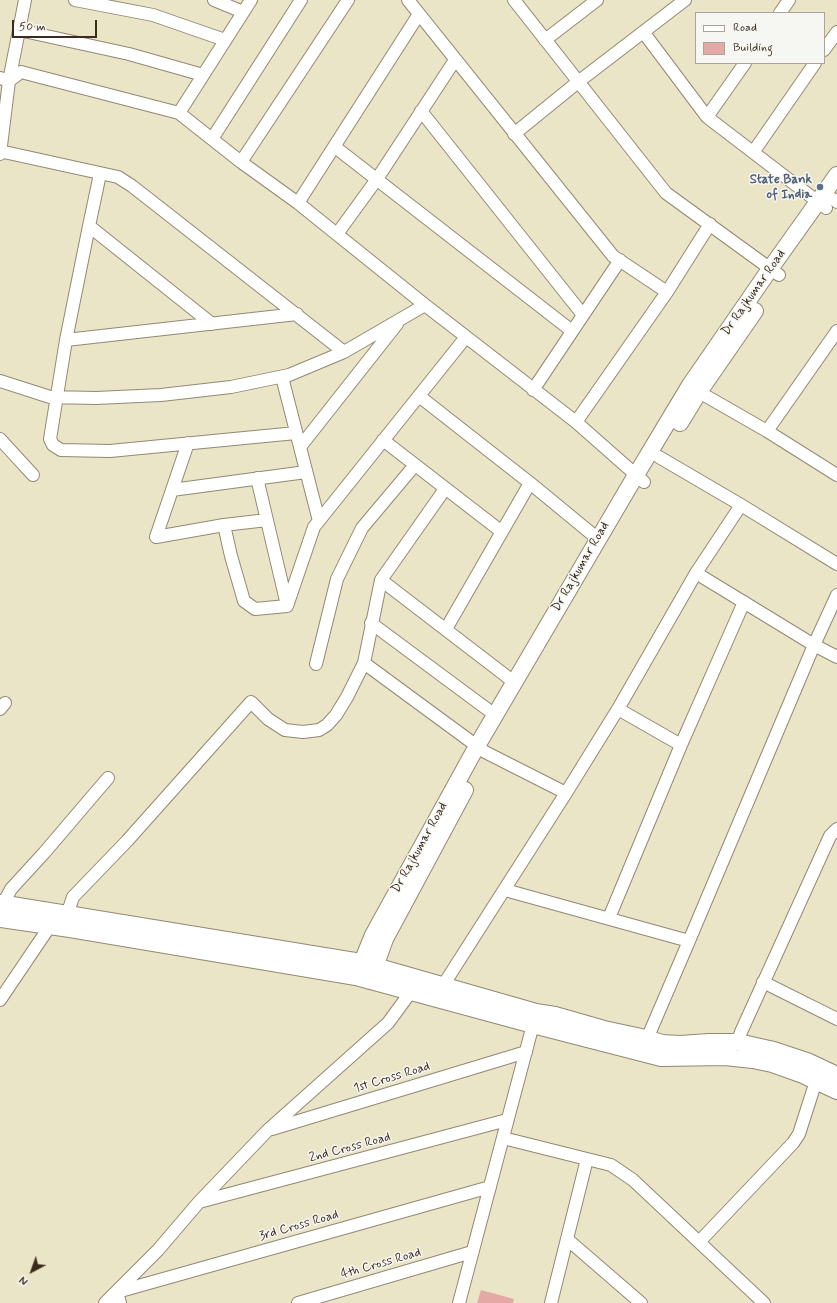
<!DOCTYPE html>
<style>
body{margin:0}
#map{position:relative;width:837px;height:1303px;overflow:hidden;background:#ebe5c8;font-family:Mynerve,sans-serif}
canvas{display:block}
.legend{position:absolute;left:695px;top:12px;width:130px;height:52px;box-sizing:border-box;background:#f6f6f2;border:1px solid #aba49d;margin:0;padding:5px 7px;list-style:none;font-size:12px;color:#3b2a1e}
.legend li{display:flex;align-items:center;gap:8px;height:20px}
.legend b{width:20px;border:1px solid #aba49d}
.north{position:absolute;left:12px;top:1251px;width:40px;height:40px;-webkit-text-stroke:3px #f6f6f2;paint-order:stroke;rotate:221deg;font-size:11px;font-weight:700;line-height:16px;text-align:center;color:#3b2a1e}
.north::after{content:'';display:block;margin:auto;width:14px;height:18px;background:#3b2a1e;clip-path:polygon(50% 0,100% 100%,50% 72%,0 100%)}
.scale{position:absolute;left:12px;top:20px;width:85px;height:18px;box-sizing:border-box;border:2px solid #3b2a1e;border-top:0;padding-left:5px;font-size:12px;line-height:14px;white-space:nowrap;color:#3b2a1e;-webkit-text-stroke:3px #f6f6f2;paint-order:stroke}
</style>
<div id="map">
<canvas width="837" height="1303"></canvas>
<ul class="legend">
<li><b style="height:5px;background:#fff"></b>Road</li>
<li><b style="height:11px;background:#e5a9a5"></b>Building</li>
</ul>
<div class="north">N</div>
<div class="scale">50 m</div>
</div>
<script>
const context = document.querySelector('canvas').getContext('2d');
context.lineJoin = 'round';
function fill(path, color) {
  context.fillStyle = color;
  context.fill(path, 'evenodd');
}
function toPath(rows) {
  const path = new Path2D();
  for (const r of rows) {
    path.moveTo(r[0], r[1]);
    for (let i = 2; i < r.length; i += 2) path.lineTo(r[i], r[i + 1]);
  }
  return path;
}
function strokePath(path, color, width, dash) {
  context.strokeStyle = color;
  context.lineWidth = width;
  context.lineCap = dash ? 'butt' : 'round';
  context.setLineDash(dash || []);
  context.stroke(path);
}
function label(font, color, halo, rows, align = 'center') {
  context.font = font + ' Mynerve,sans-serif';
  context.lineWidth = 3;
  context.setLineDash([]);
  context.textBaseline = 'middle';
  context.strokeStyle = halo;
  context.fillStyle = color;
  for (const [text, x, y, turn = 0] of rows) {
    context.save();
    context.translate(x, y);
    context.rotate((+turn || 0) * Math.PI / 180);
    context.textAlign = isNaN(turn) ? turn : align;
    if (halo) context.strokeText(text, 0, 0);
    context.fillText(text, 0, 0);
    context.restore();
  }
}
fill(toPath([
 [481,1290,514,1299,513,1303,477,1303]
]), '#e5a9a5');
const minor = toPath([
 [75,0,153,15,225,40],
 [214,0,243,12],
 [408,0,613,256,667,292],
 [514,0,666,193,779,275],
 [780,13,789,0],
 [19,30,129,54,203,75],
 [644,33,707,117,826,208],
 [545,40,597,0],
 [824,50,837,32],
 [0,78,9,81,21,72,179,113,241,162,298,203,425,305,576,422,644,482],
 [421,111,583,315],
 [179,113,251,0],
 [707,117,745,63],
 [514,134,578,82,685,0],
 [212,139,301,0],
 [335,147,572,331],
 [0,151,118,177,132,186,344,352],
 [754,151,815,63],
 [0,154,9,81,25,0],
 [241,162,348,0],
 [100,174,89,226,66,340,50,439,53,445,61,450,110,451,296,433],
 [833,199,837,202],
 [298,203,419,14],
 [89,226,212,324],
 [337,234,377,179,455,60],
 [66,340,297,314],
 [282,377,319,521],
 [0,381,50,397,96,398,161,395,231,387,289,375,344,352,425,305],
 [533,390,620,260],
 [699,392,767,431,837,475],
 [419,396,530,483,598,539],
 [576,422,667,292,710,224],
 [767,431,837,331],
 [0,439,33,475],
 [383,440,502,532],
 [188,443,156,537,224,525,267,520],
 [300,447,397,324],
 [659,457,741,505,837,564],
 [257,478,287,605],
 [172,490,306,472],
 [224,525,231,556,244,601,255,609,287,606],
 [696,573,814,645,837,657],
 [381,580,514,682],
 [287,606,314,527,466,337],
 [371,623,495,715],
 [446,629,530,483],
 [364,663,485,752,566,793],
 [316,664,337,579,362,528,415,465],
 [0,709,5,703],
 [618,709,681,745],
 [505,890,689,941],
 [3,904,11,889,44,853,108,778],
 [67,915,73,897,127,841,251,702,268,719,285,730,303,732,319,730,327,725,336,715,347,697,364,663,381,580,445,489],
 [609,918,681,745,744,602],
 [763,982,837,1019],
 [444,984,566,793,618,709,696,573,741,505],
 [0,1000,50,926],
 [738,1042,741,1032,830,836,837,829],
 [644,1046,689,941,814,645,837,595],
 [272,1129,526,1052],
 [503,1138,611,1165,633,1180,764,1303],
 [199,1202,507,1120],
 [567,1239,641,1303],
 [699,1242,793,1143,799,1134,816,1081],
 [105,1303,158,1250,199,1202,267,1131,388,1023,410,993],
 [120,1303,117,1292,490,1187],
 [298,1303,472,1252],
 [459,1303,535,1017],
 [551,1303,587,1159]
]);
const major = toPath([
 [680,423,699,392,755,311],
 [0,903,361,962,536,1012,555,1015,604,1029,646,1038,662,1043,680,1044,709,1042,738,1042,774,1050,807,1061,837,1075],
 [0,919,70,929,356,977,533,1025,661,1058,725,1057,753,1060,772,1064,803,1075,837,1091],
 [356,977,373,935,477,746,636,475,690,385,770,269,837,175],
 [370,981,385,939,465,790]
]);
strokePath(minor, '#938873', 14);
strokePath(major, '#938873', 18);
strokePath(minor, '#fff', 12);
strokePath(major, '#fff', 16);
for (const [x, y, r, color] of [
 [820,187,4,"#5c6f8a"]
]) {
  const dot = new Path2D();
  dot.arc(x, y, r, 0, 2 * Math.PI);
  context.fillStyle = color;
  context.fill(dot);
  strokePath(dot, '#f6f6f2', 1.5);
}
label('bold 13px', '#4e5e75', '#f6f6f2', [
 ["State Bank",812,180],
 ["of India",812,195]
], 'right');
label('13px', '#3b2a1e', '#f6f6f2', [
 ["Dr Rajkumar Road",754,293,-55],
 ["Dr Rajkumar Road",581,567,-60],
 ["Dr Rajkumar Road",420,848,-61],
 ["1st Cross Road",392,1078,-17],
 ["2nd Cross Road",350,1148,-15],
 ["3rd Cross Road",299,1226,-16],
 ["4th Cross Road",381,1264,-16]
]);
</script>
